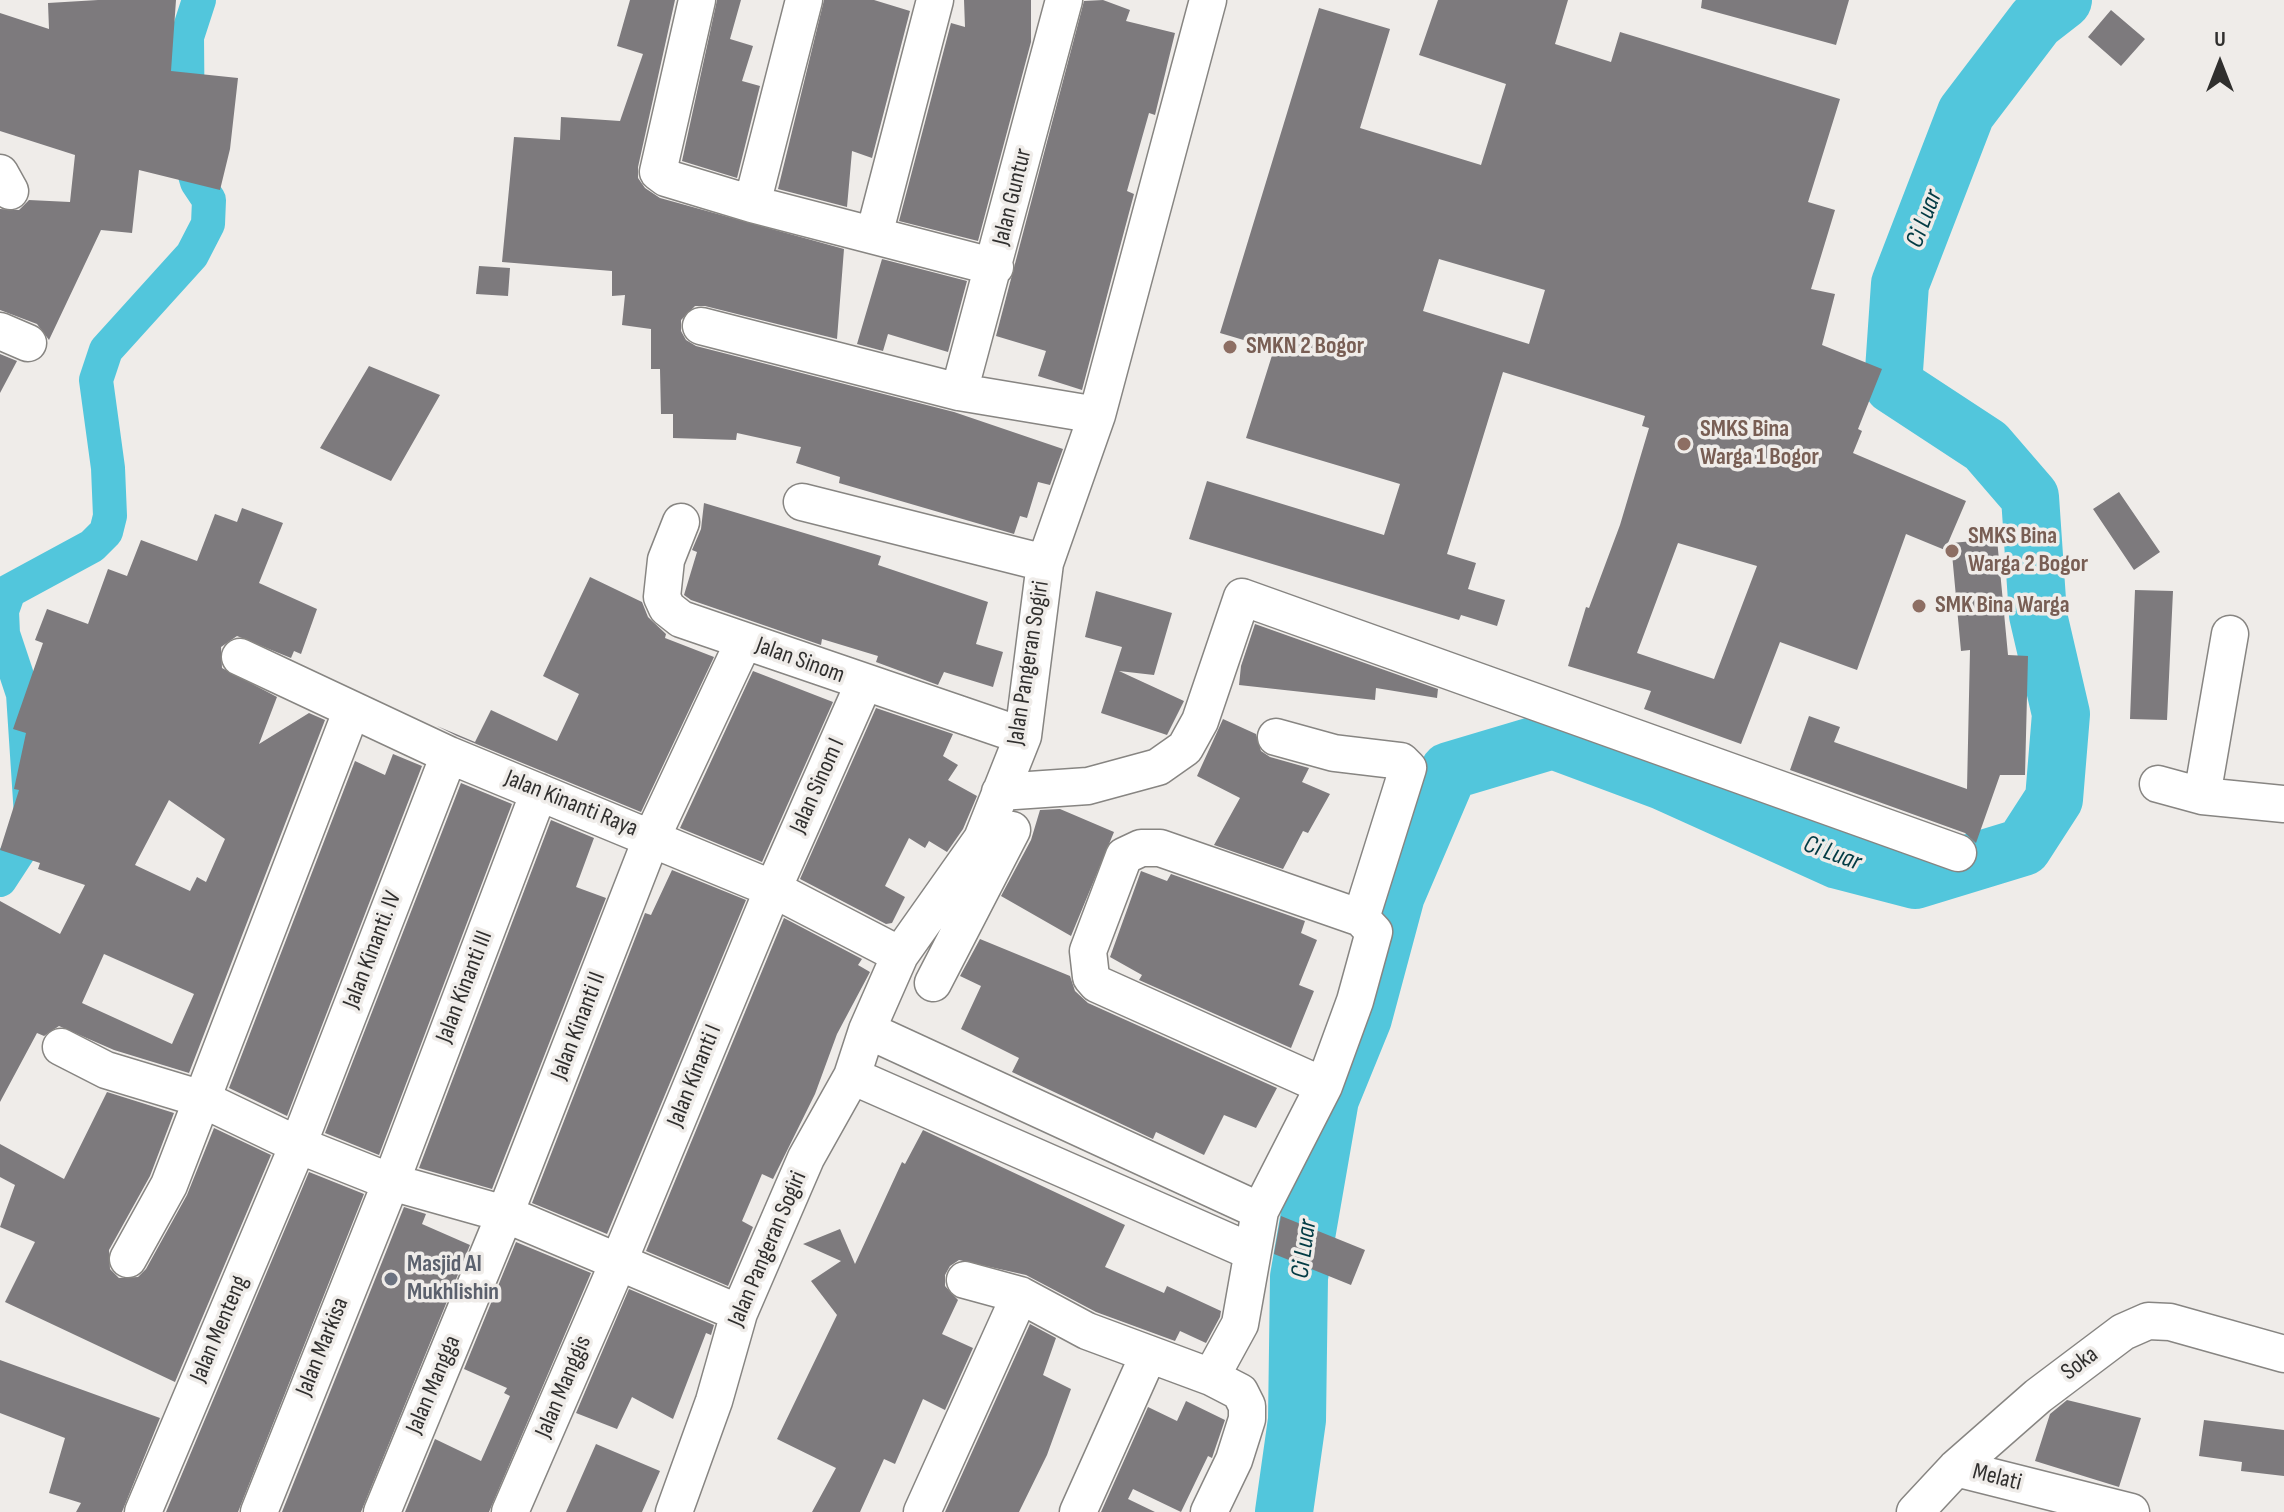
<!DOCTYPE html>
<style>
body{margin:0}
#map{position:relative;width:2284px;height:1512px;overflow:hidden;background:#efece9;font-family:"Sofia Sans Condensed",sans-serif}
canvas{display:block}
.north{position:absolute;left:2180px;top:24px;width:80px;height:80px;-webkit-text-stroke:6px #efece9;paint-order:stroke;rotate:0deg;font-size:22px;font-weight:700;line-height:32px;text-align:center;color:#302f2e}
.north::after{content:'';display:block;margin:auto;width:28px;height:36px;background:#302f2e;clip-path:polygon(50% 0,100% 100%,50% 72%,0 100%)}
</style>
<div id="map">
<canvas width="2284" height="1512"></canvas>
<div class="north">U</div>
</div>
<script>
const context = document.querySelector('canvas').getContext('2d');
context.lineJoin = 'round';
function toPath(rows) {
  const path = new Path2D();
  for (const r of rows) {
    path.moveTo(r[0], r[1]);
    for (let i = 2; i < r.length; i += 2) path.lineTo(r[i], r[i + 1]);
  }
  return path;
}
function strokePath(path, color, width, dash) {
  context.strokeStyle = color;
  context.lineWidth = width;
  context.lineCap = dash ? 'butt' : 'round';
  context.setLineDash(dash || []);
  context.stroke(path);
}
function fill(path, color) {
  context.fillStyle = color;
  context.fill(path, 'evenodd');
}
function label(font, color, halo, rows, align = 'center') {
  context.font = font + ' "Sofia Sans Condensed",sans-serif';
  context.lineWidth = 7;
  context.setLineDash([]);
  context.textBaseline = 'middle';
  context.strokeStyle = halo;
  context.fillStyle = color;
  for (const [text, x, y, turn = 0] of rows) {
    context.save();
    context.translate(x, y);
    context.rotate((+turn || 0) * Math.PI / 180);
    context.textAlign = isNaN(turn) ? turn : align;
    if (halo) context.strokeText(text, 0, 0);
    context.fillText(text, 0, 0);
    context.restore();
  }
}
strokePath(toPath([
 [0,880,32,831,23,694,3,634,2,611,9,591,92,546,106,532,110,516,108,468,96,380,106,350,192,255,208,224,209,200,197,182,188,151,187,37,199,0]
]), '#52c6dc', 34);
strokePath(toPath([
 [1284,1512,1297,1420,1299,1277,1330,1099,1363,1018,1396,895,1449,771,1553,740,1663,781,1838,860,1915,880,2023,847,2054,799,2061,714,2038,615,2030,497,1986,446,1893,385,1900,284,1966,113,2036,21,2063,0]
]), '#52c6dc', 58);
fill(toPath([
 [98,0,176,0,171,71,238,78,230,149,220,190,139,170,132,233,101,230,49,340,37,324,0,310,0,209,19,210,29,200,70,202,75,155,0,131,0,13,49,29,48,3],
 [630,0,675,0,638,167,638,178,645,188,660,198,844,249,837,339,705,306,695,306,681,320,681,331,686,340,696,346,954,412,1063,449,1050,485,1038,482,1027,518,1020,516,1014,534,839,483,840,477,796,463,801,447,737,433,736,440,673,438,673,414,661,414,660,369,651,369,651,329,622,325,625,295,612,296,612,271,502,262,514,137,560,140,561,117,620,121,643,54,617,46],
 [717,0,741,0,730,39,753,46,742,81,760,86,737,178,682,161],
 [824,0,874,0,910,11,872,158,852,151,847,207,778,189],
 [964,0,1031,0,1031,42,978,241,899,221,951,23,965,27],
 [1103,0,1130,10,1126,21,1175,33,1155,115,1149,113,1127,191,1134,194,1082,390,1038,376,1046,351,996,336,1084,1],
 [1438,0,1568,0,1555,44,1611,62,1620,32,1840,99,1808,202,1835,210,1811,289,1835,294,1822,345,1882,369,1858,429,1862,431,1853,453,1966,501,1945,550,1906,534,1857,670,1780,642,1741,744,1644,709,1651,691,1568,666,1586,607,1589,608,1620,525,1649,428,1642,426,1645,416,1503,372,1447,554,1476,563,1468,589,1505,600,1497,626,1461,615,1459,620,1189,539,1207,481,1384,535,1400,484,1246,438,1274,349,1220,333,1319,8,1390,29,1360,128,1481,165,1506,84,1419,55],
 [1439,259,1545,290,1529,344,1423,311],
 [1678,543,1757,566,1714,679,1637,653],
 [1702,0,1849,0,1836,45,1701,8],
 [2111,10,2145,39,2121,66,2088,37],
 [882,259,967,281,948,352,888,334,883,351,857,344],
 [479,266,510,268,508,296,476,294],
 [0,354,17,361,0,393],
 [369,366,440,395,391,481,320,448],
 [2119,492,2160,552,2134,570,2093,509],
 [704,503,881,556,878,565,988,602,976,644,1003,652,993,687,944,672,938,685,876,662,878,656,822,639,821,645,691,600,684,595,697,552,692,550,701,529],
 [242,508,283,523,259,583,317,609,301,654,294,651,291,658,237,636,221,647,222,668,277,697,259,744,309,713,325,720,189,1073,114,1050,59,1026,44,1036,37,1033,0,1102,0,901,60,934,85,885,38,869,40,863,0,850,19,790,14,789,26,733,13,729,43,643,35,640,47,609,88,624,108,569,127,576,141,540,197,561,215,514,237,522],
 [169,800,225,839,206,882,197,877,190,891,135,865],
 [104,954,194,994,172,1044,82,1003],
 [1997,539,2008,655,2028,656,2025,775,2000,775,1976,843,1965,833,1790,770,1809,716,1840,727,1834,742,1967,789,1970,650,1961,651,1951,543],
 [590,577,642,602,648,617,666,634,665,638,714,657,641,812,457,736,437,726,475,742,491,710,557,741,579,694,543,676],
 [2135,590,2173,591,2167,720,2130,719],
 [1096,591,1172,613,1154,675,1119,671,1184,701,1167,735,1101,713,1122,647,1085,637],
 [1255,624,1438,689,1437,698,1376,688,1375,700,1239,685,1241,666],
 [753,671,833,702,762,862,680,828],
 [876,708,953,734,943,756,958,765,948,780,977,796,963,829,947,852,929,841,925,848,909,838,885,886,905,897,892,923,886,924,800,879],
 [1223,719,1256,734,1261,751,1270,757,1309,768,1302,782,1330,794,1308,833,1303,831,1283,869,1214,845,1240,798,1197,776],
 [393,754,422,766,287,1116,229,1088,355,761,385,775],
 [461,783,512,804,379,1155,325,1133],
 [1060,809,1114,832,1071,936,1001,896,1031,840,1040,810],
 [551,820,594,838,576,887,606,898,492,1189,419,1168],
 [672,870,746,900,607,1234,532,1203,645,913,651,915],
 [1141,871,1167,881,1171,874,1305,921,1301,933,1317,940,1299,985,1314,991,1291,1048,1139,980,1142,975,1110,957],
 [784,918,862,959,858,965,870,972,837,1034,815,1094,773,1179,762,1174,742,1221,753,1227,728,1286,646,1251],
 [980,939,1070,976,1075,991,1088,1003,1277,1088,1256,1128,1224,1115,1204,1155,1156,1132,1153,1139,1012,1072,1019,1058,961,1029,981,986,960,976],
 [107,1092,174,1113,150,1176,109,1250,110,1269,119,1278,138,1277,146,1269,187,1195,214,1128,271,1155,175,1382,5,1302,35,1242,0,1227,15,1185,0,1177,0,1144,64,1179],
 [923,1130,1125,1225,1105,1267,1164,1293,1167,1286,1221,1311,1220,1317,1206,1343,1180,1331,1175,1341,1096,1312,1026,1275,959,1260,950,1266,945,1275,945,1286,958,1300,942,1334,973,1348,945,1410,923,1399,895,1464,884,1459,860,1512,812,1512,836,1468,777,1439,837,1315,811,1281,841,1261,803,1244,840,1229,855,1264,902,1162,905,1164],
 [309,1172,364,1194,238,1512,166,1512],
 [404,1207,426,1214,422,1224,470,1245,361,1512,282,1512],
 [1281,1216,1365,1250,1351,1285,1274,1254],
 [516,1242,591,1273,489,1512,405,1512,435,1439,481,1461,510,1396,504,1393,507,1388,464,1369],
 [629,1289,714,1325,711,1335,706,1333,673,1419,632,1397,617,1429,576,1413],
 [1030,1324,1056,1338,1043,1375,1071,1389,1047,1455,1019,1512,945,1512],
 [0,1360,160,1418,122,1512,76,1512,81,1503,49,1493,65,1438,0,1413],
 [2067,1400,2141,1418,2119,1487,2035,1461,2050,1414],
 [1186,1401,1225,1420,1214,1452,1212,1458,1208,1456,1181,1512,1133,1489,1128,1499,1155,1512,1101,1512,1148,1407,1177,1421],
 [2204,1420,2284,1430,2284,1476,2241,1471,2242,1462,2199,1456],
 [596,1444,660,1471,642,1512,566,1512]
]), '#7d7a7d');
const minor = toPath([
 [697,0,658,172,666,178,752,204,995,267],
 [0,173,10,191],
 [752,204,804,0],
 [874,235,935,0],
 [701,326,959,392,1097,415],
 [0,331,28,343],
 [959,392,1064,0],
 [802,502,1045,563],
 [681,522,666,560,662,597,667,608,681,619,1023,736],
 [240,657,449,755,773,889,900,955],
 [2158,784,2202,796,2284,804],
 [1000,792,1088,786,1158,767,1185,748,1200,721,1242,597,1958,853],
 [2202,796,2230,634],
 [933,983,1012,830],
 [867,1030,1260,1211],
 [61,1047,106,1070,202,1099,298,1145,391,1182,505,1214,739,1313],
 [852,1076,1252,1252],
 [1324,1086,1097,984,1091,977,1088,951,1124,856,1141,848,1160,848,1361,918],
 [128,1259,169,1185,351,712],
 [965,1280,1020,1295,1087,1331,1211,1377],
 [1956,1468,2131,1512],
 [143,1512,298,1145,449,755],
 [259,1512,391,1182,539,792],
 [382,1512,505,1214,652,837,744,641],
 [510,1512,618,1263,773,889,864,683],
 [674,1512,714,1401,739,1313,806,1158,852,1076,867,1030,900,955,982,839,1023,736,1045,563,1097,415,1208,0],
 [922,1512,1020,1295],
 [1078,1512,1148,1356],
 [1209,1512,1234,1460,1247,1419,1247,1406,1240,1392,1211,1377,1240,1324,1260,1211,1324,1086,1355,1001,1374,932,1361,918,1408,768,1401,761,1334,753,1276,737],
 [1915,1512,1956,1468,2038,1396,2123,1332,2148,1321,2170,1322,2284,1354]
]);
strokePath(minor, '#878582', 39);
strokePath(minor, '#fff', 36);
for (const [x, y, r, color] of [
 [1230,347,8,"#8d6e63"],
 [1684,444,8,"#8d6e63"],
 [1952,551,8,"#8d6e63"],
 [1919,606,8,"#8d6e63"],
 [391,1279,8,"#6b7280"]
]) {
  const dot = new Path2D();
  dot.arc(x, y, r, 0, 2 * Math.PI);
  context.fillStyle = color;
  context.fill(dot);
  strokePath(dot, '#efece9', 3);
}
label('24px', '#302f2e', '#efece9', [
 ["Jalan Guntur",1013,197,-76],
 ["Jalan Sinom",800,661,20],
 ["Jalan Pangeran Sogiri",1029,663,-81],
 ["Jalan Sinom I",818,786,-66],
 ["Jalan Kinanti Raya",571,804,22],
 ["Jalan Kinanti. IV",373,950,-69],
 ["Jalan Kinanti III",465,987,-69],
 ["Jalan Kinanti II",579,1026,-69],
 ["Jalan Kinanti I",695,1076,-68],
 ["Jalan Pangeran Sogiri",768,1249,-67],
 ["Jalan Menteng",220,1329,-67],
 ["Jalan Markisa",323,1347,-68],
 ["Soka",2080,1364,-37],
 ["Jalan Mangga",434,1385,-67],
 ["Jalan Manggis",564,1387,-67],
 ["Melati",1997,1478,14]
]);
label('bold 24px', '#785e54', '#efece9', [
 ["SMKN 2 Bogor",1246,347],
 ["SMKS Bina",1700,430],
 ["Warga 1 Bogor",1700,458],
 ["SMKS Bina",1968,537],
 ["Warga 2 Bogor",1968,565],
 ["SMK Bina Warga",1935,606]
], 'left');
label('bold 24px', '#5b616d', '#efece9', [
 ["Masjid Al",407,1265],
 ["Mukhlishin",407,1293]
], 'left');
label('italic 26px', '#023b44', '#efece9', [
 ["Ci Luar",1925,219,-69],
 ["Ci Luar",1832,854,20],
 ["Ci Luar",1305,1249,-82]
]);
</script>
